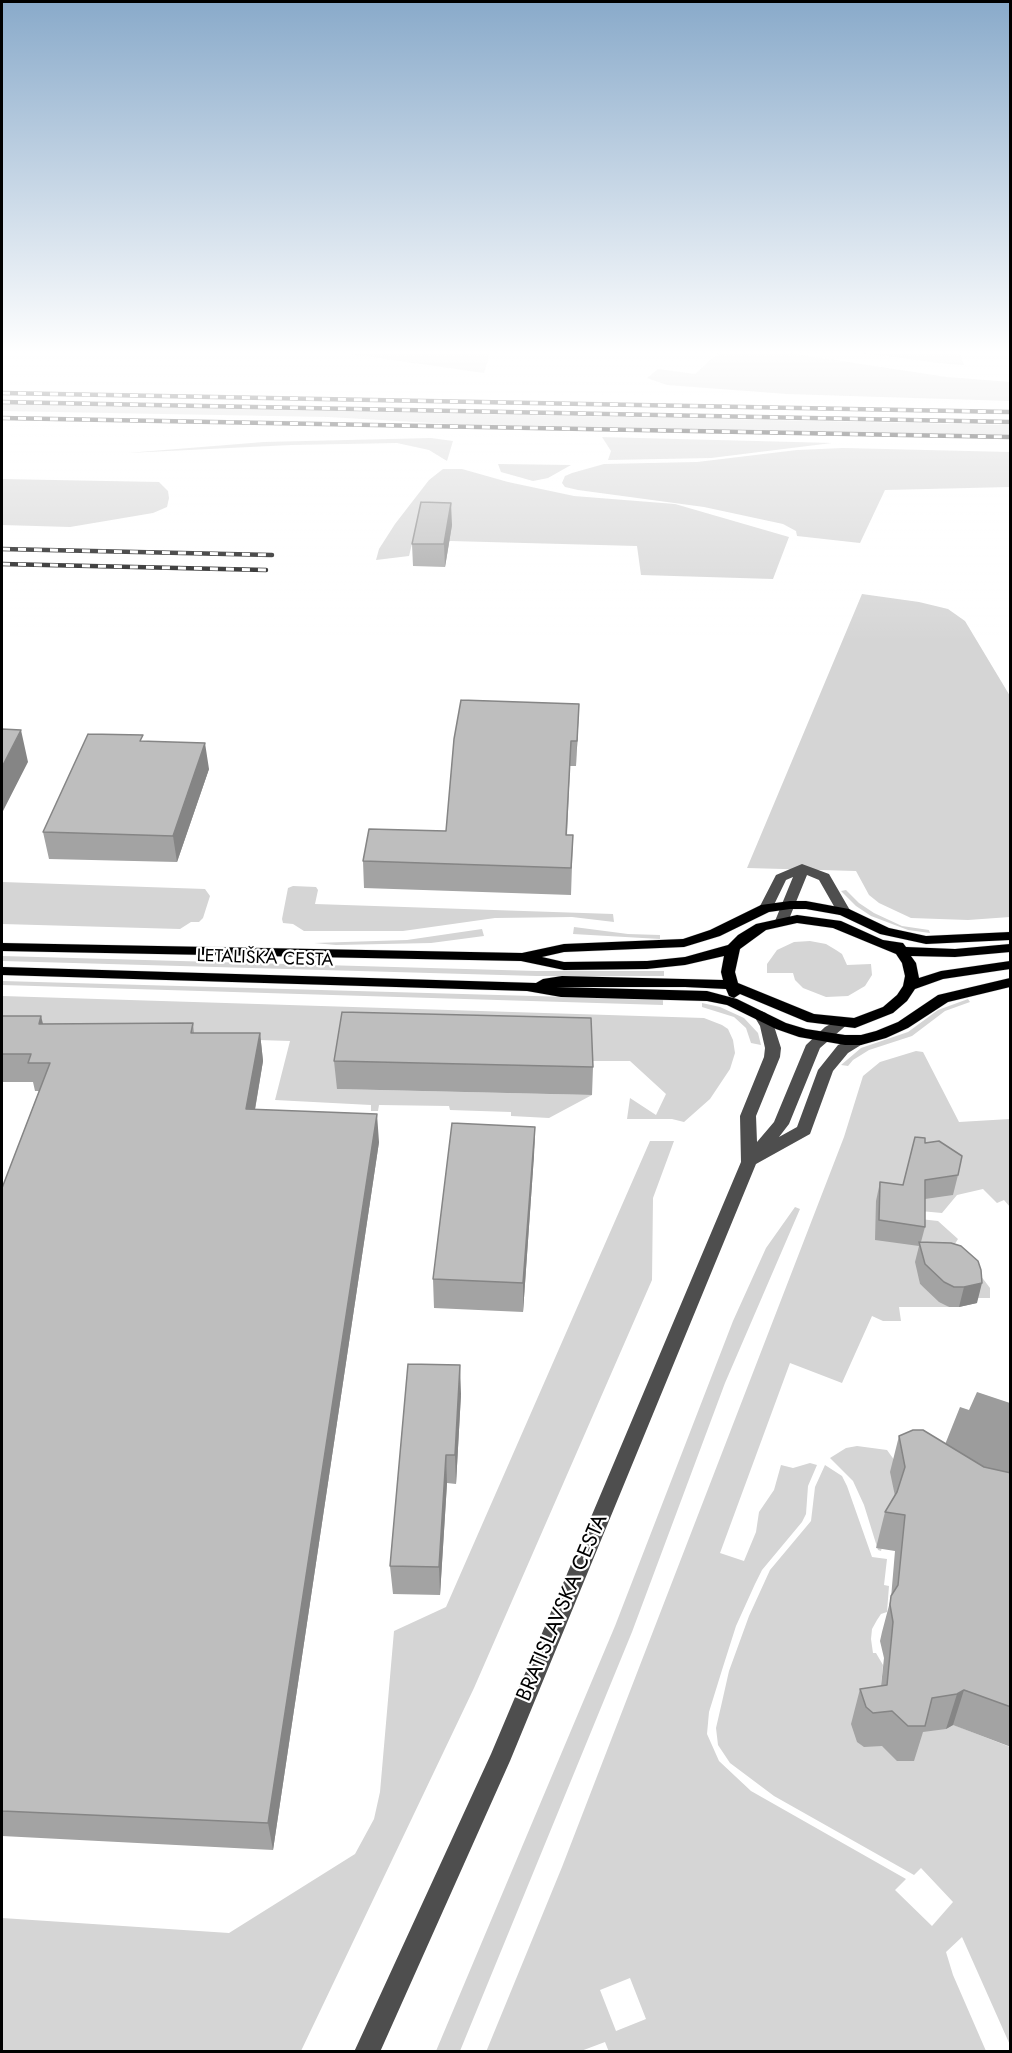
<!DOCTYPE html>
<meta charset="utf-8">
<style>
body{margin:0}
#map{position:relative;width:1012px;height:2053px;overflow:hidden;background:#fff;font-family:Jost,sans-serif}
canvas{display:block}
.frame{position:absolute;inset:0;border:3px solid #000;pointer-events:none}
</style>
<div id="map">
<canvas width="1012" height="2053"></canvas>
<div class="frame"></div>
</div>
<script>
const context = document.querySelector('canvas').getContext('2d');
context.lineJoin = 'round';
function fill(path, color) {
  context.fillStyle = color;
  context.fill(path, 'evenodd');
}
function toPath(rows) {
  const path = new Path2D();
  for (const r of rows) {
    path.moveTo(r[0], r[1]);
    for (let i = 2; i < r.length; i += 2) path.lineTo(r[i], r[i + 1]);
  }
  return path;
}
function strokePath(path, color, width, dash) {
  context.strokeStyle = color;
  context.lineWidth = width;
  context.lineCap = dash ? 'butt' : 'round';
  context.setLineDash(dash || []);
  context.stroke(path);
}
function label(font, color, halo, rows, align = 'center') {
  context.font = font + ' Jost,sans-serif';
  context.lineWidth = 4.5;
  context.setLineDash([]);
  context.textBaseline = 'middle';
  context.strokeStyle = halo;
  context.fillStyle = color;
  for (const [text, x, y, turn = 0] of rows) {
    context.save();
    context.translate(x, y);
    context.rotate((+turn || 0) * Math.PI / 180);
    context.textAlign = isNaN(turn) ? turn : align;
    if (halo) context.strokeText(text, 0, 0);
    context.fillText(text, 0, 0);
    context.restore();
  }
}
fill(toPath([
 [343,353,490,353,484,373],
 [718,353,788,353,947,377,1010,382,1010,401,787,394,667,385,647,378,658,369,695,374],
 [861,353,960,353,964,365,947,364],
 [2,404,1010,425,1010,435,451,424,328,417,2,411],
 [602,437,832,443,711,458,608,460,611,451],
 [431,438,453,441,447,461,429,450,397,443,291,445,127,453,264,442],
 [843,448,1010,452,1010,487,885,490,860,543,797,536,796,531,783,524,704,507,578,490,565,487,562,483,565,476,572,473,604,464,697,462,797,450],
 [498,464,571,465,548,478,533,481,501,472],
 [443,469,462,469,508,482,574,496,675,504,789,537,773,579,641,575,637,546,413,540,409,556,376,560,379,549,395,524,429,480],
 [2,479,159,482,168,491,169,498,167,507,153,513,70,527,2,525],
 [862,594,919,602,948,609,965,621,1010,696,1010,917,968,920,911,918,879,903,869,895,856,871,747,868],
 [2,882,205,889,210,896,203,918,199,922,191,922,180,929,2,924],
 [293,886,316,887,318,890,315,904,613,914,614,922,572,917,495,918,403,931,304,931,293,924,283,923,282,919,288,888],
 [846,890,859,903,874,913,902,926,929,930,930,933,908,930,871,916,856,906,841,891],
 [574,927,628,934,660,935,660,939,573,934],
 [482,929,484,936,431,943,336,945,314,943,407,940],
 [810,941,826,944,836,950,842,954,847,965,871,964,872,975,865,986,848,996,826,997,803,988,795,980,793,973,767,973,767,964,777,950,794,942],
 [2,956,537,971,664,971,664,976,537,976,2,961],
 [2,981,569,997,663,1000,663,1005,2,985],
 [2,996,704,1018,722,1025,728,1029,733,1040,735,1053,730,1069,710,1099,684,1122,672,1119,627,1119,630,1098,656,1115,666,1094,630,1061,591,1061,337,1089,592,1095,549,1118,511,1116,511,1112,450,1110,449,1106,379,1105,378,1111,371,1111,371,1105,275,1100,290,1041,2,1032],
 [968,999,970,1002,945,1011,912,1036,869,1050,853,1060,848,1066,841,1065,861,1048,908,1032,938,1010],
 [702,1003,720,1007,744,1018,758,1033,761,1045,751,1043,746,1028,734,1017,702,1007],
 [916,1051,923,1052,959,1122,1010,1119,1010,1207,1004,1200,997,1203,983,1189,957,1195,942,1213,920,1211,920,1219,938,1221,958,1239,953,1247,971,1263,990,1288,990,1298,978,1298,976,1290,919,1269,920,1284,949,1307,899,1307,901,1321,883,1321,872,1316,842,1383,790,1363,720,1553,744,1561,756,1532,759,1512,774,1490,781,1465,793,1468,810,1463,817,1465,808,1486,806,1514,802,1522,762,1570,755,1584,736,1626,722,1670,709,1712,707,1734,719,1761,751,1791,906,1879,895,1890,932,1926,953,1902,921,1868,914,1875,774,1796,730,1763,718,1745,716,1728,722,1702,729,1671,749,1616,770,1570,811,1521,815,1487,825,1465,842,1476,847,1486,872,1557,887,1559,884,1585,889,1586,887,1612,881,1614,877,1620,872,1629,871,1639,873,1653,876,1653,883,1665,880,1696,1010,1747,1010,2045,962,1937,946,1952,953,1975,986,2051,609,2052,605,2042,581,2051,486,2052,562,1867,844,1137,863,1076,880,1062],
 [630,1978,646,2019,616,2031,600,1990],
 [650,1141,674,1141,653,1198,652,1280,474,1688,301,2051,2,2051,2,1918,229,1933,355,1854,374,1819,380,1792,394,1631,446,1607],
 [795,1207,800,1209,725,1383,632,1632,460,2051,436,2051,615,1626,733,1321,766,1248],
 [857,1446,887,1450,900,1468,897,1491,881,1551,878,1550,864,1505,853,1481,830,1458,846,1448]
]), '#d5d5d5');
fill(toPath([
 [977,1392,1010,1403,1010,1483,940,1457,960,1407,969,1410]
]), '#9c9c9c');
const major = toPath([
 [790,901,806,901,849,909,889,928,926,936,1010,932,1010,940,926,944,880,934,840,915,806,909,790,909,769,912,720,936,684,947,564,952,542,957,564,962,647,961,685,957,728,945,738,935,756,924,797,915,841,921,883,940,903,943,906,947,955,949,1010,944,1010,952,955,957,911,956,916,963,919,978,941,971,1010,961,1010,969,943,979,915,989,907,1001,893,1013,855,1028,807,1022,740,994,734,998,729,996,726,989,685,987,556,987,707,991,737,999,786,1023,806,1029,845,1035,861,1035,876,1031,898,1022,938,995,1010,978,1010,987,948,1002,908,1028,886,1038,861,1045,845,1045,799,1037,776,1029,727,1005,707,1001,561,997,527,991,2,975,2,967,536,983,543,979,562,976,723,980,721,972,724,956,685,965,647,969,564,970,521,961,2,951,2,943,522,953,564,944,683,939,710,930,761,905,790,901],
 [797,923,833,928,896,954,902,963,905,976,903,986,897,995,883,1007,854,1018,814,1014,738,983,735,972,740,949,766,930,797,923]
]);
strokePath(major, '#dbdbdb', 1);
fill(toPath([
 [802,864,829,874,851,912,849,915,839,915,819,880,807,875,787,924,777,924,775,921,793,877,786,880,771,911,761,911,759,908,776,875,802,864],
 [761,1011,766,1013,774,1026,781,1048,780,1057,756,1116,757,1142,774,1122,806,1045,825,1027,842,1018,849,1023,820,1048,789,1124,779,1137,797,1127,818,1070,838,1045,861,1035,869,1040,848,1053,833,1071,810,1134,756,1164,510,1761,380,2052,354,2052,491,1754,741,1162,740,1116,764,1057,765,1048,760,1026,754,1016,761,1011]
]), '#4e4e4e');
fill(major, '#000');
const rail = toPath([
 [2,393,1010,412],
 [2,402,1010,422],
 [2,418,1010,437],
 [2,549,272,555],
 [2,564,266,570]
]);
strokePath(rail, '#000', 4.5);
strokePath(rail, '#fff', 3, [8]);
fill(toPath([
 [452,525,445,567,413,566,412,544],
 [578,729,576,766,570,766,567,835,573,835,571,895,364,888,363,861,446,831],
 [144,741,209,769,177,862,49,859,43,832],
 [2,1016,43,1024,193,1023,194,1033,260,1033,263,1061,255,1110,379,1142,273,1850,2,1836,2,1188,39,1091,35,1091,33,1082,2,1082],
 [334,1061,593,1067,592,1095,337,1089],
 [535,1127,534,1155,523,1312,434,1308,433,1279],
 [925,1143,958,1175,953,1195,925,1199,925,1227,921,1242,951,1243,977,1303,959,1307,949,1307,939,1302,920,1284,915,1262,919,1246,875,1240,876,1201,880,1182,903,1185],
 [461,1394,456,1484,447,1483,440,1595,393,1594,390,1566],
 [899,1436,984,1467,1011,1473,1011,1747,953,1725,946,1729,923,1732,914,1761,897,1761,882,1746,864,1747,857,1742,851,1724,860,1689,881,1686,884,1658,880,1641,882,1632,891,1598,895,1551,876,1548,885,1512,895,1496,890,1472]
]), '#a3a3a3');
fill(toPath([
 [451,503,452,525,445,567,444,544],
 [579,704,578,729,576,766,577,741],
 [21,730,28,762,2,813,2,767],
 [205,743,209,769,177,862,173,836],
 [41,1016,48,1043,39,1024],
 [260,1033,263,1061,250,1138,246,1109],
 [377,1114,379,1142,273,1850,268,1823],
 [535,1127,534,1155,523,1312,523,1283],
 [982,1283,977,1303,959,1307,964,1287],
 [460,1365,461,1394,456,1484,455,1455],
 [446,1455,447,1483,440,1595,439,1567],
 [964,1690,953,1725,946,1729,957,1694]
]), '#858585');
const building = toPath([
 [421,502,451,503,444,544,412,544,421,502],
 [461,700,579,704,577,741,571,741,566,835,573,835,571,868,363,861,369,829,446,831,454,739,461,700],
 [2,729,21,730,2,767,2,729],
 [88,734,143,735,140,741,205,743,173,836,43,832,88,734],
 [342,1012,591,1018,593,1067,334,1061,342,1012],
 [2,1016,41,1016,39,1024,193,1023,191,1033,260,1033,246,1109,377,1114,268,1823,2,1811,2,1188,50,1063,28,1063,31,1054,2,1054,2,1016],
 [452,1123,535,1127,523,1283,433,1279,452,1123],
 [915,1137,925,1138,925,1143,939,1141,962,1156,958,1175,925,1180,925,1227,879,1220,880,1182,903,1185,915,1137],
 [919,1242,951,1243,961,1246,978,1261,981,1270,982,1283,964,1287,954,1287,944,1282,925,1264,919,1242],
 [408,1364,460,1365,455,1455,446,1455,439,1567,390,1566,408,1364],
 [913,1430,923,1430,984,1467,1011,1473,1011,1707,964,1690,957,1694,932,1698,925,1726,908,1726,892,1711,873,1713,866,1707,860,1689,887,1685,893,1622,890,1605,891,1596,898,1585,905,1515,885,1512,897,1492,905,1467,899,1436,913,1430]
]);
fill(building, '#bebebe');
strokePath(building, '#858585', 1.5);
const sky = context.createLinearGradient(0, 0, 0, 641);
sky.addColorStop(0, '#89aaca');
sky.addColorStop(0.55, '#fff');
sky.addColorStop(1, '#ffffff00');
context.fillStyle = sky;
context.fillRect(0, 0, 1012, 641);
label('18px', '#000', '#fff', [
 ["LETALIŠKA CESTA",265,959,2]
]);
label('21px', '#000', '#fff', [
 ["BRATISLAVSKA CESTA",563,1608,-67]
]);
</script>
